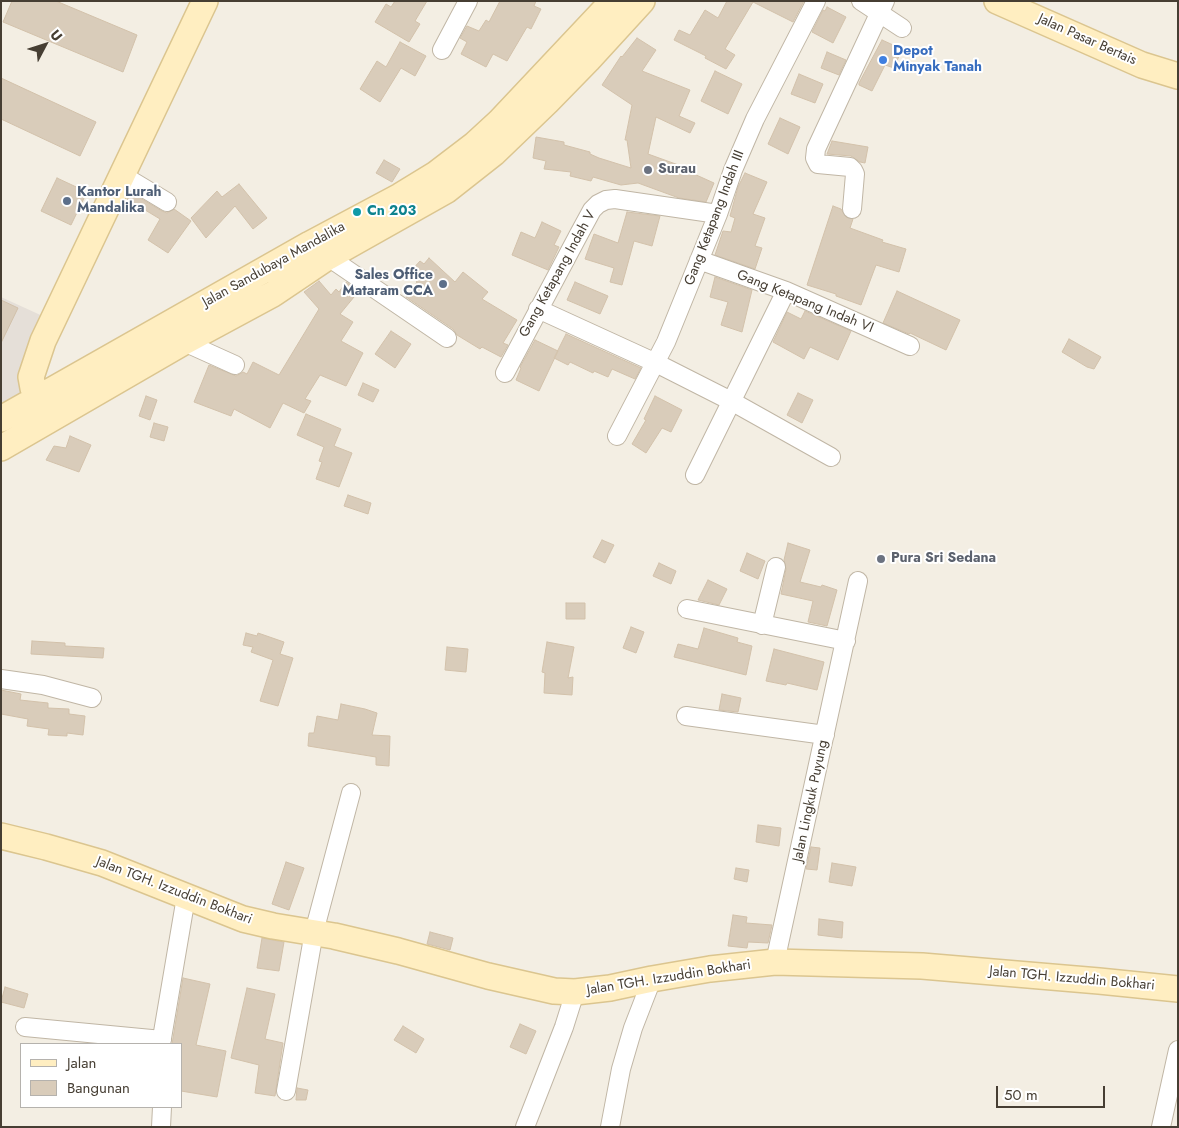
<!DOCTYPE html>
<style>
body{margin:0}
#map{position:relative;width:1179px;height:1128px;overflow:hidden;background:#f3eee3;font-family:Jost,sans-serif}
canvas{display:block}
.frame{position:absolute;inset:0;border:2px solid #463e33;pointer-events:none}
.legend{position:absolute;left:20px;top:1043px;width:162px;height:65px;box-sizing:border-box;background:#fff;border:1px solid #b5b2ad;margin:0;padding:6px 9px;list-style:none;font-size:15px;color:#463e33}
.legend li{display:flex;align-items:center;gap:10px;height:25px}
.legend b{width:25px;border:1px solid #b5b2ad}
.north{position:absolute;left:20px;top:20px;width:50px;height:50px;-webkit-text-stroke:4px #fff;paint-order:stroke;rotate:50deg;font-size:14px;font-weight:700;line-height:20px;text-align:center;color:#463e33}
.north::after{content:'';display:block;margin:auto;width:18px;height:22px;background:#463e33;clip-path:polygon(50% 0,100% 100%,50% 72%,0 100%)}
.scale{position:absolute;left:996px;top:1086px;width:109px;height:22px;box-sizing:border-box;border:2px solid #463e33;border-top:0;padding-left:6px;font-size:15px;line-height:18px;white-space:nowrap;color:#463e33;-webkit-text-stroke:4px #fff;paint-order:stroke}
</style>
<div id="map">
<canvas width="1179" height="1128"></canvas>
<div class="frame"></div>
<ul class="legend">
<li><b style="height:6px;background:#ffeec1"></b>Jalan</li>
<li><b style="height:14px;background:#d9ccba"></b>Bangunan</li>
</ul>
<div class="north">U</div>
<div class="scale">50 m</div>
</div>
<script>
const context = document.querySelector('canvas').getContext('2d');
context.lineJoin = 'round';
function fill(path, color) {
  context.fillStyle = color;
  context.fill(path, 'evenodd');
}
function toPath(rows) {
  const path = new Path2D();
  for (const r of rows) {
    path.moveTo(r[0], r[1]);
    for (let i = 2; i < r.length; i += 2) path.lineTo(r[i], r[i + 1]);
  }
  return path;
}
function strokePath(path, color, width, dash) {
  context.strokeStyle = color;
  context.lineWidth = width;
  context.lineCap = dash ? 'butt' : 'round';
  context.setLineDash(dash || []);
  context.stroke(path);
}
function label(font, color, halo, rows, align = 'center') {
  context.font = font + ' Jost,sans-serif';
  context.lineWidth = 4;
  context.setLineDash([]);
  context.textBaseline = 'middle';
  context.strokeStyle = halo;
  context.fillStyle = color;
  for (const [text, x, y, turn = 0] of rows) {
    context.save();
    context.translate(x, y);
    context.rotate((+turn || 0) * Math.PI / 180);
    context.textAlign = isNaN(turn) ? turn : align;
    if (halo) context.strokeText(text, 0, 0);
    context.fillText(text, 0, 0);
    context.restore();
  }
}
fill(toPath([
 [1,297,47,318,26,391,1,405]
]), '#e5dfd8');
const building = toPath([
 [12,1,56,1,137,35,123,72,3,22,12,1],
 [395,1,427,1,415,21,420,24,409,42,375,22,386,4,391,7,395,1],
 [500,1,536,1,534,6,541,9,531,29,527,27,507,61,493,54,486,67,461,54,467,42,460,38,467,26,479,31,486,20,489,22,500,1],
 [727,1,804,1,793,22,753,2,725,49,735,55,726,69,705,58,706,56,674,40,679,30,690,35,705,10,718,18,727,1],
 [827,7,846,17,833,43,812,32,823,10,825,11,827,7],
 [637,38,656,50,642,71,690,90,679,116,695,123,690,133,656,117,648,154,684,167,683,169,714,183,706,202,679,198,638,183,621,185,593,177,591,181,570,176,571,172,544,169,546,161,533,158,536,137,564,142,564,145,590,152,590,154,599,158,631,168,627,140,625,140,632,105,602,85,621,56,622,57,637,38],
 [882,40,902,49,894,68,885,65,872,91,859,85,859,83,882,40],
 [400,42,426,56,415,76,401,68,380,102,360,89,377,61,386,67,400,42],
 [827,52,846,60,839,75,821,68,827,52],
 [715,71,742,84,728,114,701,101,715,71],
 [799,74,823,84,815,103,791,94,799,74],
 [1,78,96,122,80,156,1,119,1,78],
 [780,118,800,127,788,154,768,144,780,118],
 [832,141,868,147,865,163,860,162,851,156,827,154,832,141],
 [384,160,400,169,392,182,376,173,384,160],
 [745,173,767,182,753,214,765,218,755,246,762,248,755,269,715,255,723,231,731,232,735,218,730,216,738,187,745,173],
 [57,178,87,192,71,225,41,211,57,178],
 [239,184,267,218,253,229,235,206,206,238,191,218,217,191,222,197,239,184],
 [130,192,162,211,167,213,174,209,191,221,168,253,148,240,160,219,127,199,130,192],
 [833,206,841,209,846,217,853,219,850,228,883,240,882,242,906,249,899,272,876,265,861,305,836,296,836,294,807,285,833,206],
 [627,212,660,216,652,246,634,241,622,285,610,282,614,268,585,259,594,234,618,243,627,212],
 [542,222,561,231,554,245,559,247,548,270,512,255,521,232,535,238,542,222],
 [429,258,455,282,463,272,488,292,482,299,517,320,503,343,508,345,501,357,482,347,480,349,457,335,453,329,406,297,417,282,410,272,420,261,424,264,429,258],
 [715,277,752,290,742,332,721,325,728,302,710,297,715,277],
 [319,281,331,295,336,289,339,292,346,282,359,291,340,314,353,322,341,341,363,353,346,386,320,375,305,399,311,401,304,413,283,403,270,428,234,409,231,416,194,402,209,365,236,376,243,372,247,374,253,362,279,375,319,309,304,292,319,281],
 [575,282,608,296,600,314,567,300,575,282],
 [897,291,960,320,946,350,910,333,909,334,883,323,897,291],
 [1,300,18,308,1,343,1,300],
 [805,311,851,331,838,360,810,347,804,359,773,342,787,312,801,319,805,311],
 [391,331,411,344,395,368,375,354,391,331],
 [566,334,641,368,635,379,612,369,608,377,594,371,593,373,570,362,568,365,554,358,566,334],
 [1069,339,1101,357,1094,369,1087,367,1062,352,1069,339],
 [535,340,558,351,539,391,516,380,521,368,520,367,535,340],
 [363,383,379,390,373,402,358,395,363,383],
 [798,393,813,400,802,423,787,415,798,393],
 [146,396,157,400,150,420,139,416,146,396],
 [655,396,682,410,671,432,662,428,646,453,632,444,646,420,644,419,655,396],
 [306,414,341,429,334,446,352,453,339,487,316,479,322,462,319,461,324,447,297,435,306,414],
 [154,423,168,427,164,441,150,437,154,423],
 [70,436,91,445,79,472,46,460,54,446,66,448,70,436],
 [348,495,371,503,368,514,344,506,348,495],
 [602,540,614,545,605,563,593,557,602,540],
 [788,543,810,550,800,582,821,587,822,585,837,590,827,626,808,622,813,601,781,594,786,569,784,560,788,543],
 [747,553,765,561,758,579,740,571,747,553],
 [659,563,676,571,671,584,653,576,659,563],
 [708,580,727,589,719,605,698,600,708,580],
 [566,603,585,603,585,619,566,619,566,603],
 [631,627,644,632,636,653,623,648,631,627],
 [704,628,738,638,737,642,752,646,746,675,674,657,678,644,698,649,704,628],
 [246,633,257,636,258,633,284,642,280,654,293,658,278,706,260,701,273,660,251,652,253,647,243,645,246,633],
 [32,641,65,643,65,646,104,648,103,658,31,654,32,641],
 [547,642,574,647,568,678,573,677,572,695,544,693,545,673,542,672,547,642],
 [447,647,468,649,466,672,445,670,447,647],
 [774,649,824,662,817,690,787,683,786,685,766,681,774,649],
 [1,690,21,694,20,700,48,703,48,708,69,709,69,714,85,716,83,735,67,733,67,736,48,735,49,729,27,726,28,719,1,714,1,690],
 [722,694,741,698,738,712,719,710,722,694],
 [341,704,365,709,377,713,372,735,390,736,389,766,376,765,376,757,308,746,309,733,314,733,317,716,338,720,341,704],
 [758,825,781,828,779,846,756,842,758,825],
 [811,847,820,848,817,870,806,869,811,847],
 [286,862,304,868,289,910,272,904,286,862],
 [832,863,856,867,852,886,829,882,832,863],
 [736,868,749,870,747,882,734,879,736,868],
 [733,915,747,917,746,923,772,925,768,943,748,942,747,948,728,946,733,915],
 [819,919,843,922,842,938,818,935,819,919],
 [430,932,453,938,450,950,427,944,430,932],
 [262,938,284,942,279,971,257,968,262,938],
 [183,978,210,984,196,1045,226,1051,217,1097,181,1091,181,1044,172,1044,183,978],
 [5,987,28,994,24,1008,1,1002,5,987],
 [247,988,275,994,265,1039,283,1043,275,1096,255,1093,259,1065,231,1058,247,988],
 [520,1024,536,1031,526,1054,510,1047,520,1024],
 [403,1026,424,1039,416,1053,394,1040,403,1026],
 [297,1088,308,1090,306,1100,296,1100,297,1088]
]);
fill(building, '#d9ccba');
strokePath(building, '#d2c1aa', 1);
const street = toPath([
 [861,1,902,28],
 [442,50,468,1],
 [122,175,167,202],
 [852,209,855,174,853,170,850,167,818,164,815,158,816,149,885,1],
 [321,252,447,338],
 [699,260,786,291,910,346],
 [538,309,656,363,731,401,831,457],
 [184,342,235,365],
 [505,373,579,234,592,210,598,204,606,200,615,199,718,214],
 [617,436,666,342,718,214,733,170,755,119,816,1],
 [695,475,786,291],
 [687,609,846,641],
 [762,625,776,567],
 [1,679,43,685,92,698],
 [686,716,825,735],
 [775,962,858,581],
 [25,1027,162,1040],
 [161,1044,186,897],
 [286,1091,314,932,351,793],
 [161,1127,162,1107],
 [525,1127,564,1027,575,992],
 [610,1127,621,1069,633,1028,652,979],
 [1161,1127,1178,1050]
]);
const secondary = toPath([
 [997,1,1142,65,1178,76],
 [38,399,33,388,31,377,43,341,205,1],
 [1,419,310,244,400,196,436,174,474,145,499,122,613,1],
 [1,448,184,342,273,294,328,257,447,190,494,153,547,102,588,60,642,1],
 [1,836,46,847,102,863,243,919,273,926,334,936,398,951,488,976,554,991,575,992,610,988,652,979,710,969,775,962,922,966,1099,981,1178,989]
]);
strokePath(street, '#c0b6a5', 20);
strokePath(secondary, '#dbc58f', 28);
strokePath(street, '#fff', 18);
strokePath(secondary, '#ffeec1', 25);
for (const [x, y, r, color] of [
 [883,60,5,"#3f7fe0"],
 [648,170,5,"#6b7280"],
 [67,201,5,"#5c6f8a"],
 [357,212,5,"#0f9aa8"],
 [443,284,5,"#5c6f8a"],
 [881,559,5,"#6b7280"]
]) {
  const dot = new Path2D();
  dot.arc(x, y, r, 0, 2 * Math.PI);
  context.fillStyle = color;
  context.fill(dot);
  strokePath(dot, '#fff', 2);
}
label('14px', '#463e33', '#fff', [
 ["Jalan Pasar Bertais",1087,40,24],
 ["Gang Ketapang Indah III",715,218,-69],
 ["Jalan Sandubaya Mandalika",274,265,-29],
 ["Gang Ketapang Indah V",558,274,-61],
 ["Gang Ketapang Indah VI",805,302,22],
 ["Jalan Lingkuk Puyung",811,801,-78],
 ["Jalan TGH. Izzuddin Bokhari",174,891,21],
 ["Jalan TGH. Izzuddin Bokhari",669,978,-9],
 ["Jalan TGH. Izzuddin Bokhari",1072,979,5]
]);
label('bold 14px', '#366cbe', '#fff', [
 ["Depot",893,52],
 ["Minyak Tanah",893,68]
], 'left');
label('bold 14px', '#5b616d', '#fff', [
 ["Surau",658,170],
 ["Pura Sri Sedana",891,559]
], 'left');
label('bold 14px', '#4e5e75', '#fff', [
 ["Kantor Lurah",77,193],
 ["Mandalika",77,209],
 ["Sales Office",433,276,"right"],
 ["Mataram CCA",433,292,"right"]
], 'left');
label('bold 14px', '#0d838f', '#fff', [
 ["Cn 203",367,212]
], 'left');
</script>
